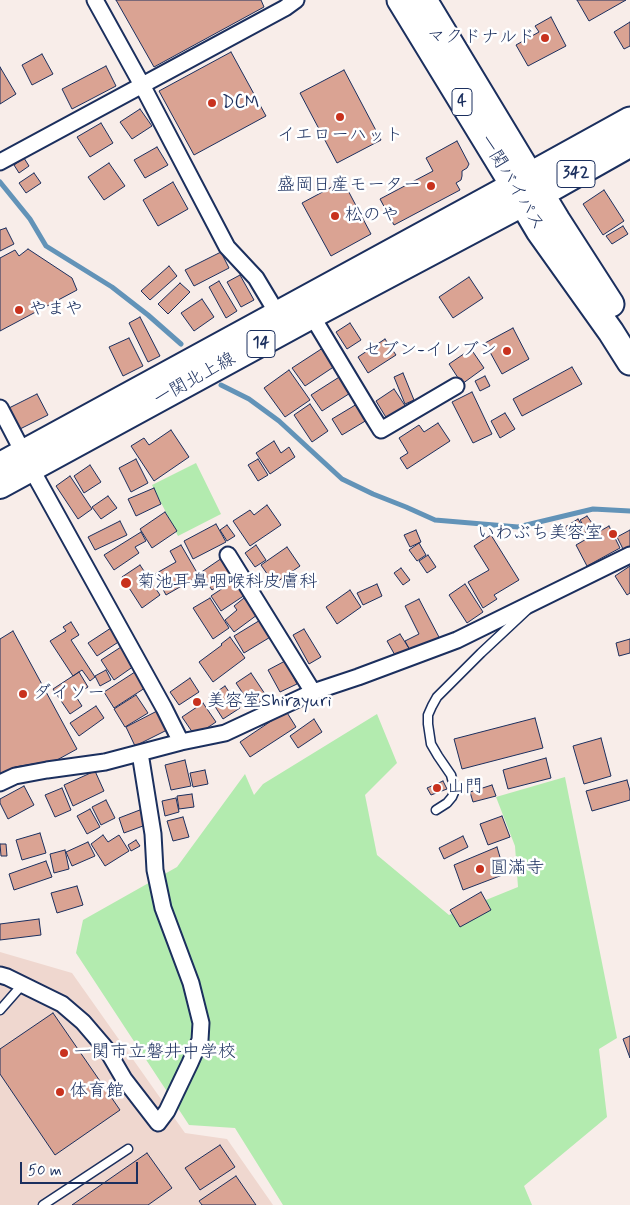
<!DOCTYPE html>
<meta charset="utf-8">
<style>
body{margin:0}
#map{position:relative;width:630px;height:1205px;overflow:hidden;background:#f8ede9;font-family:Mynerve,sans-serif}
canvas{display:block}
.scale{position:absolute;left:20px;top:1162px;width:118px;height:22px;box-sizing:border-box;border:2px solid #1b2f5e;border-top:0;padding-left:6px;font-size:15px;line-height:18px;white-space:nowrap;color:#1b2f5e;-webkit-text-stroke:4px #fff;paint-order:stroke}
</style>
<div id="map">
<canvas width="630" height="1205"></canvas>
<div class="scale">50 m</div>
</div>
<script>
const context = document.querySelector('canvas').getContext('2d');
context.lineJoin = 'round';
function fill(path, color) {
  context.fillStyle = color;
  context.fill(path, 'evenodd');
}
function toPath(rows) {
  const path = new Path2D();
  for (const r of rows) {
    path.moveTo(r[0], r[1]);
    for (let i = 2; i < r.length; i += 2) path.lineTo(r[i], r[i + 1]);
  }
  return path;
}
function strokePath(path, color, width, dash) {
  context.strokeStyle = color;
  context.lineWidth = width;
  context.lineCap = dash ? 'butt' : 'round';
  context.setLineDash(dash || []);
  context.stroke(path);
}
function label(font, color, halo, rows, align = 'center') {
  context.font = font + ' Mynerve,"Klee One",sans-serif';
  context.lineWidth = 5;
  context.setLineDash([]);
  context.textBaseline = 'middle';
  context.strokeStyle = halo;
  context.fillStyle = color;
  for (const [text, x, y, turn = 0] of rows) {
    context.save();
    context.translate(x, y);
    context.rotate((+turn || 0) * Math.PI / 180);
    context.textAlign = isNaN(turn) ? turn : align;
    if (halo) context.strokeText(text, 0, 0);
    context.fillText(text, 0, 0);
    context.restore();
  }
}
fill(toPath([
 [0,952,72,973,185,1133,227,1139,273,1205,0,1205]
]), '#efd7cf');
fill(toPath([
 [196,463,221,514,178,536,152,485],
 [377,714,397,763,365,795,377,855,449,915,518,887,515,846,496,797,565,777,617,1038,599,1049,607,1117,524,1186,532,1205,283,1205,235,1128,189,1125,76,953,83,920,177,867,245,774,254,795,263,784]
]), '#b3ebaf');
strokePath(toPath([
 [0,182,30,219,46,246,112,287,148,315,181,344],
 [221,385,249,399,279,421,342,479,373,494,406,507,435,520,518,527,593,509,630,511]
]), '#6293b8', 5);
const building = toPath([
 [116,0,261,0,264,7,154,67,116,0],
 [577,0,626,0,589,21,577,0],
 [551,17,566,46,528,66,516,45,539,32,535,26,551,17],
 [630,22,630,46,624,49,614,32,630,22],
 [231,52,266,116,194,155,159,91,231,52],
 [42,54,53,74,32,85,22,65,42,54],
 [106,66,116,86,72,109,62,89,106,66],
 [0,67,16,94,0,104,0,67],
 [344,70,381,140,337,163,300,93,344,70],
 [140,109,152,126,132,139,120,122,140,109],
 [101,123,113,143,90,157,77,137,101,123],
 [457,141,469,164,467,168,462,171,462,176,461,180,456,183,460,190,394,225,380,199,433,171,426,158,457,141],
 [157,147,168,165,145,178,134,160,157,147],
 [24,158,29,166,19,173,14,165,24,158],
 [109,163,125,186,104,200,88,177,109,163],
 [34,173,41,183,26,193,19,183,34,173],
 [343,181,371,234,331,256,302,203,343,181],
 [173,182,188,209,158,226,143,200,173,182],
 [604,190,624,221,603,235,583,204,604,190],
 [623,226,628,234,612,244,606,236,623,226],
 [6,228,14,244,0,251,0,230,6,228],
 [28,249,72,278,77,290,0,331,0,258,15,250,19,256,28,249],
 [221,252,229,268,194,286,185,270,221,252],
 [169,266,177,276,150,300,141,291,169,266],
 [240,275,254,300,241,307,227,282,240,275],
 [469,277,483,298,453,318,439,297,469,277],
 [219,281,237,311,226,318,209,287,219,281],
 [180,283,190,292,168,314,158,304,180,283],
 [202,299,214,317,194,331,181,313,202,299],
 [140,317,160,356,148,362,129,323,140,317],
 [350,323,361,340,347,349,336,332,350,323],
 [513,328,529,359,502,374,485,343,513,328],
 [129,338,143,366,123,376,109,347,129,338],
 [385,339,396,355,368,373,358,357,385,339],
 [329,344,341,362,305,386,292,368,329,344],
 [471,349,484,368,462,384,449,364,471,349],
 [572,367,582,384,522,416,513,399,572,367],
 [289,370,310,400,285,417,264,388,289,370],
 [403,373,414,400,405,404,394,377,403,373],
 [344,374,355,390,322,411,311,395,344,374],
 [485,376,490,386,480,391,475,381,485,376],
 [394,389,406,407,387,419,376,401,394,389],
 [472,392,492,434,473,443,452,402,472,392],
 [37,394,48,415,18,430,7,409,37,394],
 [310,404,328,431,312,442,294,415,310,404],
 [357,404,367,420,342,435,332,419,357,404],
 [505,413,515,429,500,438,491,421,505,413],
 [438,423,450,441,407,469,400,458,408,453,399,438,419,425,424,432,438,423],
 [171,430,189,457,154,481,131,446,144,438,149,445,171,430],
 [274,441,281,453,289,447,295,457,270,474,256,453,274,441],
 [136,459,148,483,131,492,119,468,136,459],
 [258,459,268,475,258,481,248,465,258,459],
 [90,465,101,482,84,493,74,476,90,465],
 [70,476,92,509,78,519,56,486,70,476],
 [154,488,161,504,136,516,128,499,154,488],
 [108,496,117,508,101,519,92,507,108,496],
 [267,505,281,525,250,546,233,521,250,510,254,515,267,505],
 [165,512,177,531,152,548,140,529,165,512],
 [587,516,592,523,585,528,580,520,587,516],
 [578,519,586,532,572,540,565,527,578,519],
 [120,521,127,535,95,550,88,537,120,521],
 [216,524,226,542,193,559,184,541,216,524],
 [227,525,235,536,227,541,220,530,227,525],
 [609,526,620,548,587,566,576,545,609,526],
 [416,530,421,542,410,547,404,535,416,530],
 [630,530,630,547,624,551,617,537,630,530],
 [141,532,146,541,135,547,139,553,114,570,104,555,141,532],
 [491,535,519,580,494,595,497,599,483,608,468,582,489,570,474,546,491,535],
 [419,543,426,555,417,561,409,550,419,543],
 [181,545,199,576,166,595,155,574,176,562,170,551,181,545],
 [256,545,266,560,255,567,245,553,256,545],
 [287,547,300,566,274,584,261,565,287,547],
 [428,555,436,567,427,573,419,561,428,555],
 [222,558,234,575,212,590,200,573,222,558],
 [140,565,160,595,142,608,122,577,140,565],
 [630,566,630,593,627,595,615,576,630,566],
 [401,568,410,580,403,585,394,573,401,568],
 [235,580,245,595,221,611,211,596,235,580],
 [377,584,382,596,363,605,357,593,377,584],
 [465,584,483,612,467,623,449,595,465,584],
 [350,590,361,607,337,624,326,607,350,590],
 [210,598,229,628,213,639,193,608,210,598],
 [244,598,257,615,234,632,225,620,237,610,234,606,244,598],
 [419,599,440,639,412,654,405,641,419,634,405,606,419,599],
 [262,619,272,636,244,653,234,636,262,619],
 [71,622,79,635,71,640,95,677,90,681,82,670,73,676,50,641,66,631,63,627,71,622],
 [114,626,123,639,97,656,88,643,114,626],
 [304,629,321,657,309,664,293,635,304,629],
 [13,631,77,749,57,760,15,767,0,776,0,639,13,631],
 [400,634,410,650,396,657,387,641,400,634],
 [230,637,245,658,213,682,199,662,222,645,221,644,230,637],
 [630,639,630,653,619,656,616,643,630,639],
 [121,647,134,666,114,680,101,660,121,647],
 [285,661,297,684,280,692,268,670,285,661],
 [106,670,111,680,100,686,95,676,106,670],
 [138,670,148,686,114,708,104,692,138,670],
 [79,672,88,687,75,695,82,706,70,714,53,689,79,672],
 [251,673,267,697,252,707,236,683,251,673],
 [190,678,199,692,179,705,170,692,190,678],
 [225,686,240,708,223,719,209,697,225,686],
 [136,695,148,713,125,727,114,709,136,695],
 [203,703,216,722,195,736,182,717,203,703],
 [96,706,104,718,79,736,70,723,96,706],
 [159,710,169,729,135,746,126,727,159,710],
 [286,711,296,727,250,757,240,742,286,711],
 [535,718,543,748,462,769,454,739,535,718],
 [314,719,322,732,298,748,290,736,314,719],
 [601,738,611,776,584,784,573,746,601,738],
 [546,758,551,778,508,789,503,770,546,758],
 [185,760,191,786,171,790,165,765,185,760],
 [205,770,208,784,193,787,190,773,205,770],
 [95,771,104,791,73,806,64,785,95,771],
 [627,780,630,791,630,800,592,811,586,791,627,780],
 [443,781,447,789,431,795,427,788,443,781],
 [492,785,496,796,473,802,470,792,492,785],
 [24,786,34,805,8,819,0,803,0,799,24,786],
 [62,788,71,810,55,817,45,795,62,788],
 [192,794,194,807,179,809,177,796,192,794],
 [176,798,179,812,165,816,162,801,176,798],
 [106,800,115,818,101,825,92,807,106,800],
 [145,808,151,823,124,833,119,818,145,808],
 [90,809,100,827,87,834,77,816,90,809],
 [502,816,510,837,488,845,480,824,502,816],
 [183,817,189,837,173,841,167,821,183,817],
 [40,833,46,853,22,860,16,840,40,833],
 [103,835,108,842,119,835,129,851,105,866,91,844,103,835],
 [463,836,468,847,444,859,439,848,463,836],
 [136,840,140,846,131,851,128,845,136,840],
 [88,842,95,856,72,866,66,852,88,842],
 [0,844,6,844,7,856,1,856,0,844],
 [497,847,505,874,463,890,454,865,497,847],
 [65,850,69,869,54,873,50,854,65,850],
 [46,861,52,877,14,890,9,874,46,861],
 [77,886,83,905,57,913,51,893,77,886],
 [481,892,491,910,460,927,450,910,481,892],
 [39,919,41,935,0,940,0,924,39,919],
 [53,1013,120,1110,55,1155,0,1074,0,1049,53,1013],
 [630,1036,630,1058,623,1039,630,1036],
 [220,1145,235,1167,200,1190,185,1168,220,1145],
 [147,1153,172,1188,148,1205,72,1205,147,1153],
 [236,1176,256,1205,202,1205,199,1201,236,1176]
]);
fill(building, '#daa393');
strokePath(building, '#1b2f5e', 1);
const service = toPath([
 [436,810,447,803,452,797,455,790,451,775,438,756,431,744,428,724,428,715,432,706,437,697,481,653,527,610],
 [0,1010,22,985],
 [43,1205,128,1149]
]);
const minor = toPath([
 [95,0,142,85,227,247,256,278,277,313],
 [0,162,285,8,296,0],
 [312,316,371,414,381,430,456,386],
 [0,408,37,479,164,708,181,742],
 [228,555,313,692],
 [0,783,15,776,47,770,105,762,181,742,225,733,313,692,358,677,457,640,630,555],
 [0,975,7,977,62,1004,83,1022,107,1050,124,1079,158,1123,167,1111,190,1063,200,1040,201,1023,191,983,163,908,155,870,153,834,140,753]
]);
const primary = toPath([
 [0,465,513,185],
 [0,486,312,316,523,204]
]);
const trunk = toPath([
 [400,0,513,185,523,204,539,231,611,332,630,362],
 [424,0,557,220,611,304],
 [516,183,630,120],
 [527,202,630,144]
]);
strokePath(service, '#1b2f5e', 11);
strokePath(minor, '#1b2f5e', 19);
strokePath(primary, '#1b2f5e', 28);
strokePath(trunk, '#1b2f5e', 29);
strokePath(service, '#fff', 8);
strokePath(minor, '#fff', 15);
strokePath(primary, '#fff', 24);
strokePath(trunk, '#fff', 25);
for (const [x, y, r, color] of [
 [545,38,5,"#c8321e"],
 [212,103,5,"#c8321e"],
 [340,117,5,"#c8321e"],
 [431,186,5,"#c8321e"],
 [335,216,5,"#c8321e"],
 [19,310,5,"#c8321e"],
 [507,351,5,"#c8321e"],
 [613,534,5,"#c8321e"],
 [126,583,6,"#c8321e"],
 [23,694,5,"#c8321e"],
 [197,702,5,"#c8321e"],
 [437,788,5,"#c8321e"],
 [480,869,5,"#c8321e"],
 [64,1053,5,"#c8321e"],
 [60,1092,5,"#c8321e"]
]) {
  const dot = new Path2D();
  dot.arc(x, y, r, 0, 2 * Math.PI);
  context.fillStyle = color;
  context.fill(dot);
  strokePath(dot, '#fff', 2);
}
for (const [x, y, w] of [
 [462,102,20],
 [576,174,38],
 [261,344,28]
]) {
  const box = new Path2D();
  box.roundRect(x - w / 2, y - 13.5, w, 27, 4);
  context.fillStyle = '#fff';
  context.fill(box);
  strokePath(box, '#1b2f5e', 1);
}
label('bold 16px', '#1b2f5e', null, [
 ["4",462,102],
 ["342",576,174],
 ["14",261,344]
]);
label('18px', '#1b2f5e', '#fff', [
 ["マクドナルド",535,38,"right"],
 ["DCM",222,103],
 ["イエローハット",340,136,"center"],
 ["盛岡日産モーター",421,186,"right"],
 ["松のや",345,216],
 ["やまや",29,310],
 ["セブン-イレブン",497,351,"right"],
 ["いわぶち美容室",603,534,"right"],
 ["菊池耳鼻咽喉科皮膚科",137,583],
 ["ダイソー",33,694],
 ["美容室Shirayuri",207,702],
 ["山門",447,788],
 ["圓滿寺",490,869],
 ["一関市立磐井中学校",74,1053],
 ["体育館",70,1092]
], 'left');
label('18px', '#1b2f5e', '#fff', [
 ["一関バイパス",511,183,59],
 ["一関北上線",195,380,-29]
]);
</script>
